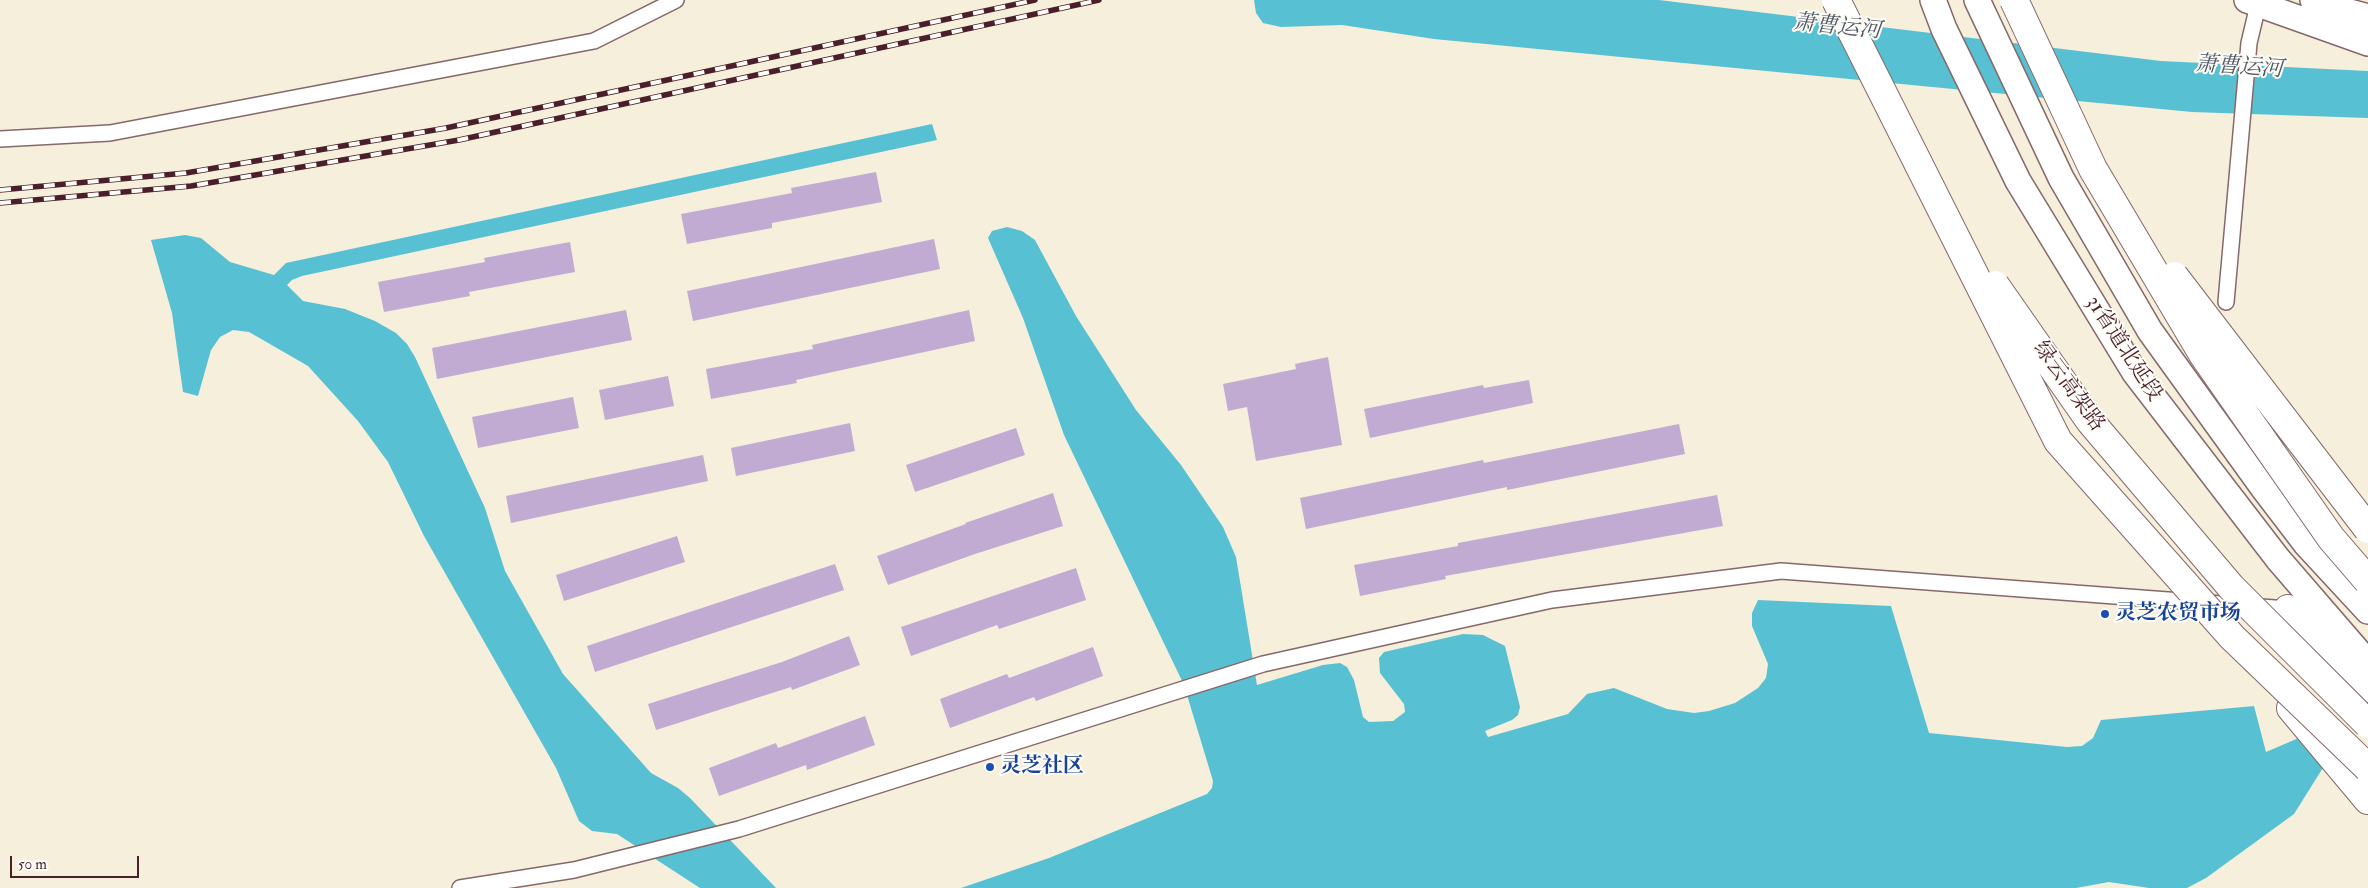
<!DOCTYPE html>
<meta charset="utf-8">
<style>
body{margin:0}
#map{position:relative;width:2368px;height:888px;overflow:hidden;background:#f5efdc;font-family:"IM FELL Double Pica",serif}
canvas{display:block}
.scale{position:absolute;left:10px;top:856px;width:129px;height:22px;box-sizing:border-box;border:2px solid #4a1f2b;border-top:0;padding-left:6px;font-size:15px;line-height:18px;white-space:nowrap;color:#4a1f2b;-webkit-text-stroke:4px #fdfcf7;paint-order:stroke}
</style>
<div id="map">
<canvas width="2368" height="888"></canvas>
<div class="scale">50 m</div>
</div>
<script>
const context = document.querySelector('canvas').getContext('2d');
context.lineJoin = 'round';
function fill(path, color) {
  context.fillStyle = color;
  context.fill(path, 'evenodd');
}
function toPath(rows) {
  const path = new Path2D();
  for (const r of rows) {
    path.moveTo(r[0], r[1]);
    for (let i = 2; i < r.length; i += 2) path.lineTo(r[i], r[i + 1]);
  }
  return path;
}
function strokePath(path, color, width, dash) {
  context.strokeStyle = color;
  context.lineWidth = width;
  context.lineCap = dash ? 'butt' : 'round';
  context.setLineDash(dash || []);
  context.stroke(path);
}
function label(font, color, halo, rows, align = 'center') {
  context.font = font + ' "IM FELL Double Pica","Noto Serif SC",serif';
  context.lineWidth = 4;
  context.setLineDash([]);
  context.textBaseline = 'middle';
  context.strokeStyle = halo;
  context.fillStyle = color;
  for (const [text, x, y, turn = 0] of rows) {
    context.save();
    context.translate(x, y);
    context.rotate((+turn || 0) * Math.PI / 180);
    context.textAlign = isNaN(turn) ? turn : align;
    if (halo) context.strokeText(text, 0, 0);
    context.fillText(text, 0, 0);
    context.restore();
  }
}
fill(toPath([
 [1254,0,1659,0,2161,61,2368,71,2368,118,2192,112,1434,39,1342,25,1281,27,1263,23,1256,13],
 [932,124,937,140,302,276,292,280,287,285,303,301,345,309,375,321,396,333,407,344,415,357,485,508,505,571,563,674,651,773,678,788,690,798,776,888,700,888,617,834,592,831,579,821,556,768,424,536,388,462,358,421,308,366,249,332,233,330,220,337,211,350,198,396,183,392,172,313,151,240,185,235,201,238,230,262,274,275,286,263],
 [1007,227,1022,231,1035,240,1076,316,1136,410,1181,465,1223,527,1236,557,1257,685,1323,665,1340,663,1347,667,1354,680,1363,717,1369,722,1393,721,1405,712,1404,704,1380,673,1379,658,1384,652,1463,634,1483,635,1505,646,1520,707,1518,715,1512,720,1485,731,1488,737,1568,714,1587,694,1614,688,1667,709,1694,713,1709,711,1735,703,1758,688,1766,678,1768,664,1752,626,1752,613,1758,600,1891,606,1929,733,2067,747,2082,746,2093,738,2101,720,2254,706,2266,752,2322,728,2336,747,2294,814,2206,878,2187,888,2149,888,2109,882,2076,888,961,888,1049,858,1207,794,1212,788,1213,781,1184,685,1064,435,1023,318,988,238,992,231]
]), '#57c1d3');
fill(toPath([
 [876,172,882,202,772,223,772,228,687,244,681,214,792,193,791,188],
 [934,239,940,269,693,321,687,291],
 [570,242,575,272,469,292,470,296,384,312,378,282,485,262,484,258],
 [626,310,632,340,437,379,432,348],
 [969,310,975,341,796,380,797,383,711,399,706,369,813,349,812,345],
 [1328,357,1342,445,1256,461,1247,407,1228,411,1223,384,1296,369,1295,364],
 [668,376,674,406,605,420,599,390],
 [1529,380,1533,403,1370,438,1364,409,1483,385,1484,388],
 [573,397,579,428,478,448,472,417],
 [850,423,855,451,736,476,731,448],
 [1679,424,1685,454,1507,490,1507,487,1306,529,1300,498,1483,460,1484,463],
 [1016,428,1025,455,915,492,906,465],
 [703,455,708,481,511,523,506,496],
 [1053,493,1063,526,975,554,888,585,877,556,966,524,965,523],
 [1717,495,1723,526,1445,576,1446,579,1360,596,1354,565,1458,546,1458,543],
 [677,536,685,562,564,601,556,575],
 [835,564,844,590,595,672,587,646],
 [1076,568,1086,600,999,629,997,625,911,656,901,627],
 [849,636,860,665,792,690,791,687,656,730,648,704,782,662],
 [1093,647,1103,676,1036,701,1034,697,950,728,940,699,1007,674,1009,678],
 [865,716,875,745,807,770,806,765,719,796,709,768,776,743,778,748]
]), '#c2abd2');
const street = toPath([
 [0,139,110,133,594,41,676,0],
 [2226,302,2249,43,2258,5],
 [460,888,574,870,739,829,1263,664,1552,600,1781,571,2288,609]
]);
const primary = toPath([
 [1933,0,1944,29,2018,181,2135,373,2278,559,2368,663],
 [1977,0,2061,178,2150,331,2264,489,2306,544,2368,611],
 [2247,0,2368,43],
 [2313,0,2320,4,2368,17]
]);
const highway = toPath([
 [2288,609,2368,688],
 [2291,708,2368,800]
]);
strokePath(street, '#866869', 18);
strokePath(primary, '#866869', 28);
strokePath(highway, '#866869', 30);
strokePath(street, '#fff', 15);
strokePath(primary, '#fff', 25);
strokePath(highway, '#fff', 28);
const rail = toPath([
 [0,190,186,173,446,128,1035,0],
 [0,203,191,186,459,140,1099,0]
]);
strokePath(rail, '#4a1f2b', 5.5);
strokePath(rail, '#fdfcf7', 4, [11]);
const highwayBridge = toPath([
 [1836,0,2058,441,2232,637,2368,768],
 [2014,0,2093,169,2204,356,2331,538,2368,581],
 [2174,276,2368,529],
 [1995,285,2090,421,2231,587,2368,724]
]);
strokePath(highwayBridge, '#866869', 30, []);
strokePath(highwayBridge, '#fff', 28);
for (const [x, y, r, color] of [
 [2105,614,5,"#1a4fb4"],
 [990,767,5,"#1a4fb4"]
]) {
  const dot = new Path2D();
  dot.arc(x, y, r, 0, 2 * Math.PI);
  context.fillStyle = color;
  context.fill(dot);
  strokePath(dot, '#fdfcf7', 2);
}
label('21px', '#4a1f2b', '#fdfcf7', [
 ["31省道北延段",2123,349,57],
 ["绿云高架路",2068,387,54]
]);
label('bold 21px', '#164399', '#fdfcf7', [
 ["灵芝农贸市场",2115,614],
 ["灵芝社区",1000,767]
], 'left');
label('italic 22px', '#4f5866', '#fdfcf7', [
 ["萧曹运河",1837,28,6],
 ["萧曹运河",2239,68,4]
]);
</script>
